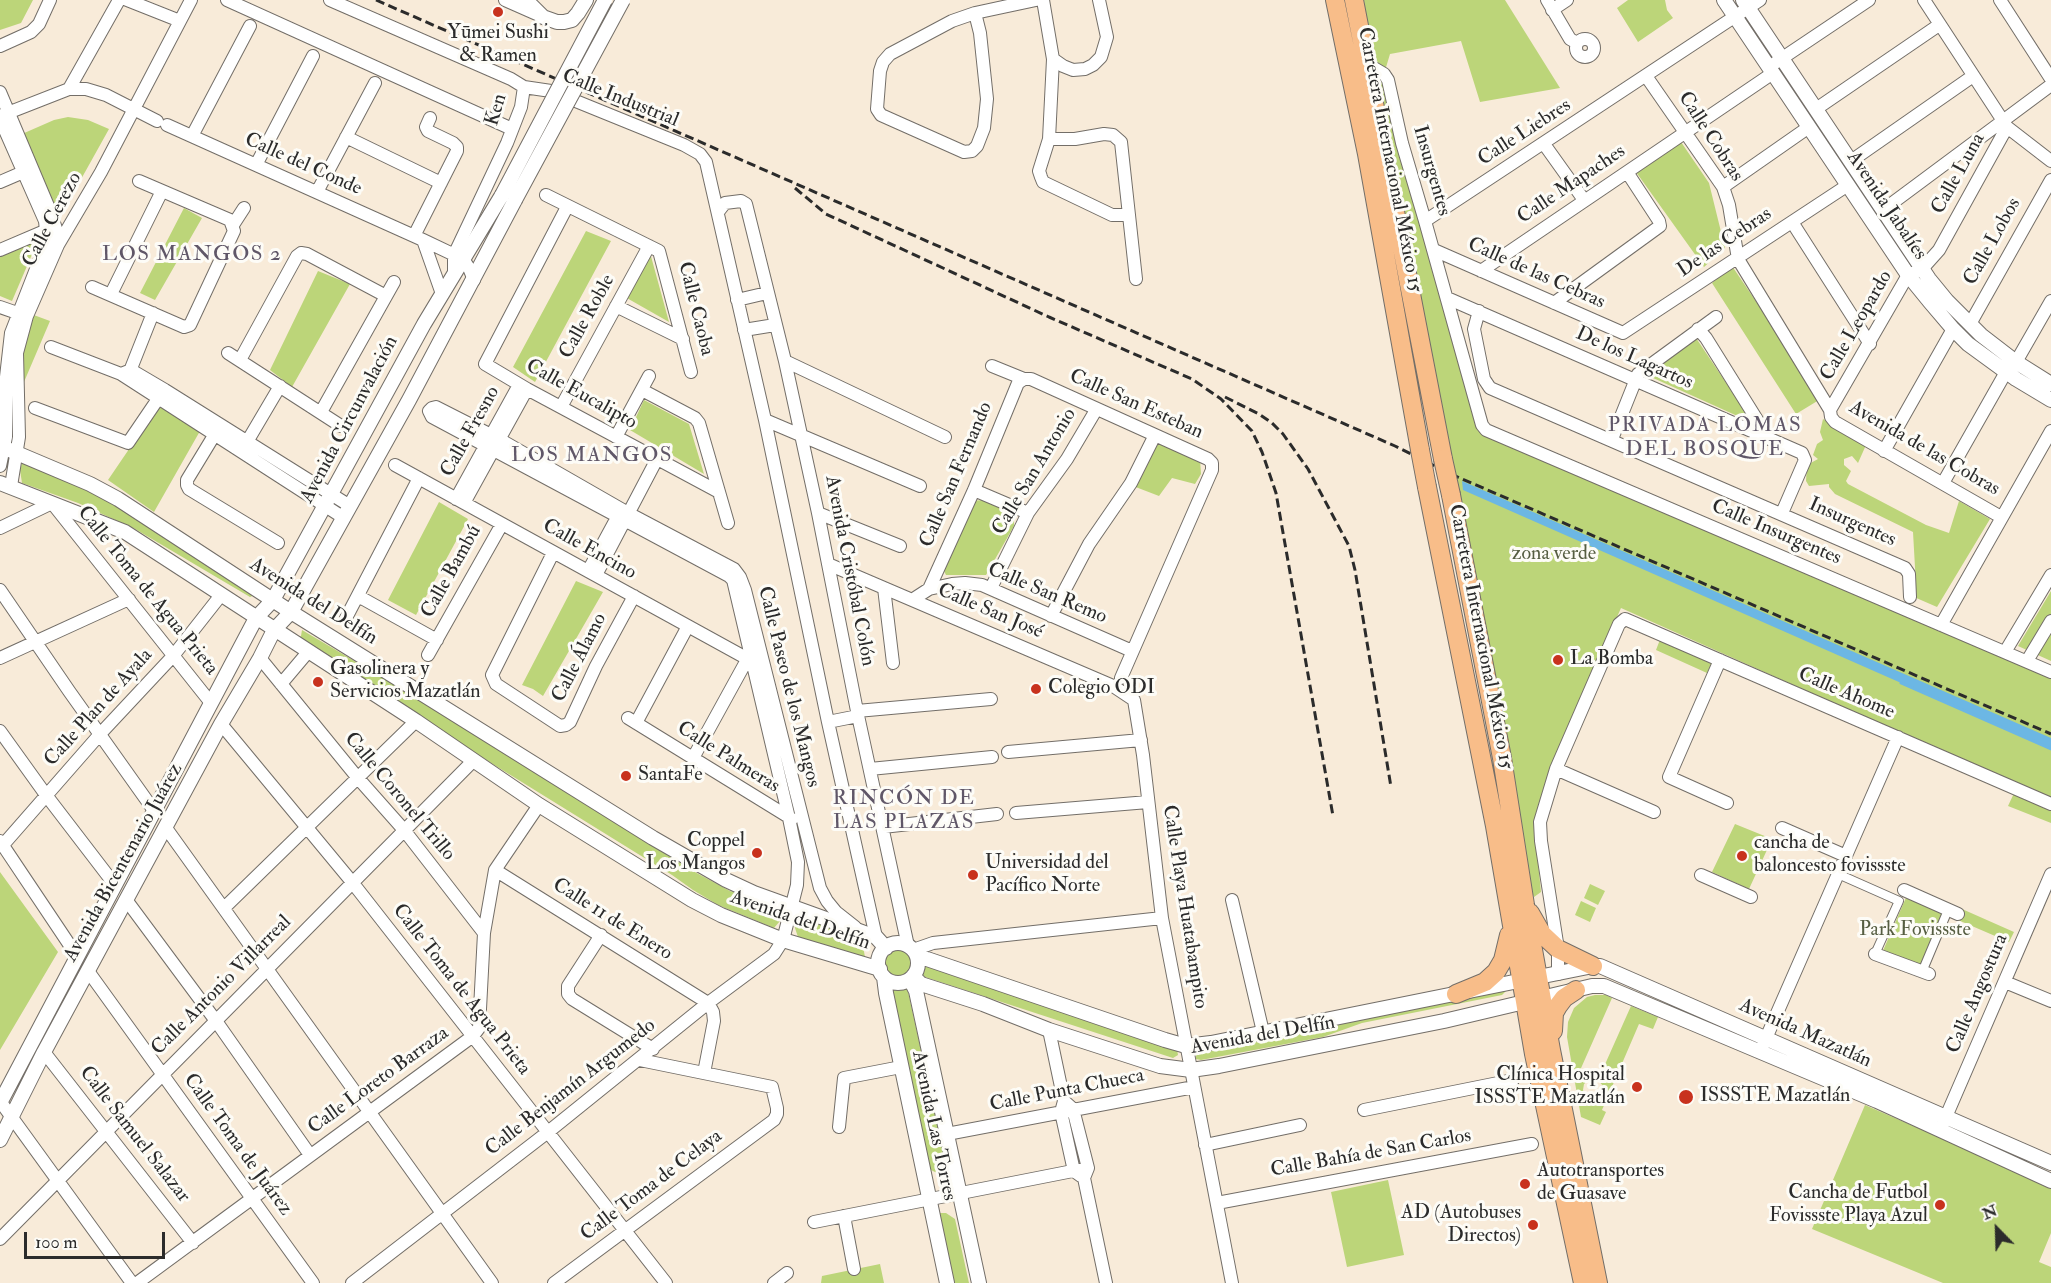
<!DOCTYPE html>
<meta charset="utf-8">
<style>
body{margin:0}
#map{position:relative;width:2051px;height:1283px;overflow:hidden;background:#f8ebd9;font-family:"IM FELL Double Pica",serif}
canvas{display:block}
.north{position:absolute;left:1967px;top:1199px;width:60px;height:60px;-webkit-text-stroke:4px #fdfcf7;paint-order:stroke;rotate:337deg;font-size:16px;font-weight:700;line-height:24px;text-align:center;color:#2b2b2b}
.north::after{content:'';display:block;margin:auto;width:21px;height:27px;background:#2b2b2b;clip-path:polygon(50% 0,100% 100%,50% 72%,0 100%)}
.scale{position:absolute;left:24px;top:1232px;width:141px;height:27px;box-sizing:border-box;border:3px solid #2b2b2b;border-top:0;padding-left:8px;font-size:18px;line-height:21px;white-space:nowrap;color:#2b2b2b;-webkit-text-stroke:4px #fdfcf7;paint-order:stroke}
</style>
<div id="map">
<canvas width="2051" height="1283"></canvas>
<div class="north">N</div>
<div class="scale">100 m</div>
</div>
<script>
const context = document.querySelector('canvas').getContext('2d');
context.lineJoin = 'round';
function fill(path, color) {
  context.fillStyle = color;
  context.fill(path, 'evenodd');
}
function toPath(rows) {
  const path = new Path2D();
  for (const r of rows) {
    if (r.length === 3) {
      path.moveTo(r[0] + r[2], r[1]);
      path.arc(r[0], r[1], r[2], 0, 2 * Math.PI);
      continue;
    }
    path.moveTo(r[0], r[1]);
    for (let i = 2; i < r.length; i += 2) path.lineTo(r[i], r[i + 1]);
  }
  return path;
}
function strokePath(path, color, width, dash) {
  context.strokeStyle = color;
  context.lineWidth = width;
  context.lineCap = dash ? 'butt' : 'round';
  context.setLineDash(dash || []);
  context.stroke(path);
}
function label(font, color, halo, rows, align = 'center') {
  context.font = font + ' "IM FELL Double Pica",serif';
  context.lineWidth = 6;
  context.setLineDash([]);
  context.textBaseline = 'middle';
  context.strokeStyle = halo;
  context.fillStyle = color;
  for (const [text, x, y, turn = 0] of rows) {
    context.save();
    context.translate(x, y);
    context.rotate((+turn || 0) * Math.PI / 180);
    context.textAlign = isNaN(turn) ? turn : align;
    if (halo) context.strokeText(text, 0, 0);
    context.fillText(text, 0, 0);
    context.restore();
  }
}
fill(toPath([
 [0,0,33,0,21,23,0,30],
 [1364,0,1505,0,1560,88,1480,102,1461,41,1390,54,1384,74,1479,430,2051,675,2051,800,1621,608,1550,770,1534,822,1541,892,1534,897,1530,887,1372,64],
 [1628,0,1665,0,1667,10,1673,18,1638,42,1617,8],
 [68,117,88,120,109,129,65,208,50,203,22,134,54,120],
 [1681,142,1709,183,1725,248,1704,267,1636,172],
 [184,208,202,218,155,300,140,293],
 [586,231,611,241,535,382,513,367],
 [39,238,12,301,0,296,0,254],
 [649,249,669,322,625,297],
 [1732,266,1814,387,1819,400,1796,414,1712,283],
 [318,271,350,284,292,387,270,370],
 [31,314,50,321,21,389,21,339],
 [1694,335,1753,423,1642,373],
 [644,400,689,424,704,474,630,430],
 [159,405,200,431,154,512,108,480],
 [1823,419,1866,445,1858,463,1852,456,1844,459,1844,465,1851,471,1846,481,1848,484,1926,525,1949,533,1959,501,1990,519,1937,607,1914,597,1916,585,1913,532,1835,494,1829,487,1829,484,1809,486,1806,481,1807,465,1818,459,1813,455,1817,444,1823,440,1820,432],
 [1164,442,1200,459,1201,474,1195,484,1172,478,1159,496,1133,486,1157,443],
 [23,460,114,503,257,594,250,597,135,529,78,503,22,483,20,470],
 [984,500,1009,510,1014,518,1014,526,986,575,946,575,943,569,969,501],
 [439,502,468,519,416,615,388,600],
 [576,581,603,592,543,696,533,689,522,685],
 [2051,591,2051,661,2018,646],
 [302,630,402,689,693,871,730,891,769,903,778,909,781,915,780,921,774,928,718,905,693,890,672,875,449,737,297,639,301,636],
 [1661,637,1713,660,1707,673,1656,650],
 [2016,789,2051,805,2051,823,2008,806],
 [1735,824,1772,839,1749,889,1712,872],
 [0,872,58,952,0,1050],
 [1590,884,1605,891,1598,905,1584,898],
 [1908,893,1948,909,1921,969,1882,953],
 [1581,901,1596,908,1590,922,1575,915],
 [1962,909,2014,932,2009,942,1958,920],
 [802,915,861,936,865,957,798,937,794,925,798,917],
 [899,965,15],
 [924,966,930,966,1177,1049,1178,1055,1173,1058,925,977,920,971],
 [900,984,907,987,947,1167,939,1174,929,1169,890,988],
 [1502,989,1506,991,1502,995,1362,1023,1323,1037,1201,1060,1196,1059,1195,1051],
 [1595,995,1606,995,1612,998,1578,1075,1589,1080,1584,1084,1583,1090,1584,1094,1590,1099,1597,1098,1602,1093,1603,1086,1598,1080,1631,1006,1658,1017,1653,1029,1639,1024,1602,1110,1606,1112,1600,1125,1581,1117,1567,1037,1568,1022,1574,1008,1587,997],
 [1865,1105,2051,1186,2051,1233,2039,1262,2051,1267,2051,1283,1943,1283,1812,1229],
 [1388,1180,1404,1255,1347,1267,1331,1192],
 [939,1213,946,1213,955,1219,969,1283,948,1283],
 [880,1264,884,1283,821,1283,822,1276]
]), '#bcd579');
fill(toPath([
 [1462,481,2051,738,2051,749,1463,490]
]), '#6cb7e4');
strokePath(toPath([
 [1901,683,2051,749]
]), '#6cb7e4', 3);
const pedestrian = toPath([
 [1838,874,1899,901,1875,954],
 [1922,972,1948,910]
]);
const minor = toPath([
 [127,0,180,21],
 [227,0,512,129],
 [330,0,511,79,524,87,521,107,507,143,454,255,454,274],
 [505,0,539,15],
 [1043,0,1053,59,1049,139,1039,171,1041,177,1043,182,1112,215,1128,215],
 [1547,0,1570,39,1577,43],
 [1924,0,2007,127,2051,161],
 [2000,0,2051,79],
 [1552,10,1567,0],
 [975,13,980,33,987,99,984,128,977,146,972,151,964,152,881,115,877,109,880,71,883,62,890,54,952,21,975,13,1036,0],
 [1585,48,9],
 [0,46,31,32,39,24,50,0],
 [1053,59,1063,66,1073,70,1085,69,1093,65,1101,57,1107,37,1099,0],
 [1775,63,1869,0],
 [1367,64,1384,74,1388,80,1402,143,1425,221,1482,425,1486,430,2051,672],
 [1646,76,1723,187,1729,205,1738,259,1830,410,1831,417,1835,422,2001,517],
 [524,87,551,91,684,145,700,154,706,162,765,420,828,722,876,937],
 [69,89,119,0],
 [0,92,51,213,57,232,58,245],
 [1816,109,1939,25],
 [0,116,69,89,86,89,106,95,157,121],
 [0,119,45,221,47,241,11,333,6,377,6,437,0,466],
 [167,125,423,240,463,259,469,268,474,280],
 [192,136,250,26],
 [346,137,441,183],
 [1049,139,1075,139,1104,134,1113,135,1121,142,1136,279],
 [1544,144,1584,200],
 [1851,161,1973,76],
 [256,165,313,56],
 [0,182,28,170],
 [1723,187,1809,127],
 [317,192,375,83],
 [546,195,659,251,691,372],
 [567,207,485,364,527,389,719,492],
 [1883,210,2051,85],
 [718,212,725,203,741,201,746,204,785,361,818,513,857,711,908,946],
 [1425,221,1760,0],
 [1792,222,1870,344],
 [233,225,244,208],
 [414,236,457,151,457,147,453,143,428,131,426,127,430,118],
 [423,240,442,294],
 [0,250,47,230],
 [1434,250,1623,333,1848,185],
 [1481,271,1773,73],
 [92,287,184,327,190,325,234,231,230,220,139,181],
 [111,294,162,191],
 [1447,298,1802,453,1805,460,1782,513],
 [737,300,767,293],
 [1554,303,1660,226,1659,221,1627,172],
 [616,306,683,339],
 [0,307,23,315],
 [1479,311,1474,329,1484,379,1490,388,1905,568,1909,574,1910,597],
 [1970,324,2051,180],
 [1698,329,1706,338,1769,439],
 [744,330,775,325],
 [51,347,121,374,344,518],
 [228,353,341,426],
 [240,360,297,256,301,253,307,254,386,296],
 [785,361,945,437],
 [2016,362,2051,301],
 [992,366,1024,379,1031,379,1208,459,1212,463,1212,470,1121,678],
 [121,374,131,370,165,390,350,506],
 [128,376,153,313],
 [642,390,695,418,699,423,728,523],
 [561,407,649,246],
 [35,408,128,443,162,393],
 [1830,410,1908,275,1922,269,1939,250,2007,127],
 [321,412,394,282],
 [765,420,920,486],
 [218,429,187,480,187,485,189,489,278,543],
 [616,437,649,376],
 [1612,439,1638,374,1716,317],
 [244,447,280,386],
 [1884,451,1953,329],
 [395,465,757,664],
 [1943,483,2006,372],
 [11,486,19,437,17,353,27,316,58,245,101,172,191,0],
 [974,490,1028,513],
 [456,499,519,385],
 [464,503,527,389],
 [818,513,900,546],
 [0,528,52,503,211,703],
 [553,553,492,675,496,684,560,726,566,725,570,722,596,666,634,596],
 [828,564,1113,686,1134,700,1143,755,1162,918,1232,1283],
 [588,571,614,523],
 [596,575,657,459],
 [884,588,893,663],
 [991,588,1028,513,1067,459,1096,410],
 [929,589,974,490,1018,383,1024,379],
 [0,590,69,691,155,812],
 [358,596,437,640],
 [912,600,929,589,952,584,965,583,982,585,1132,651],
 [1051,616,1089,544,1131,483,1155,435],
 [346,618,419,478],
 [1941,625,2051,431],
 [2005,652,2051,575],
 [428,655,502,524],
 [0,658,129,599],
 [260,658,357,777,404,830,484,933],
 [1720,660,1669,777,1727,803],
 [2027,661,2051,621],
 [281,684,308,652],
 [857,711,991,699],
 [628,718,792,819],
 [828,722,858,716],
 [636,723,688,626],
 [221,724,352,882,666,1283],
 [0,731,46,795,115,885],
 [1008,752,1141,740],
 [693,758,748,658],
 [870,769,992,757],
 [1556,769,1654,812],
 [1016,813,1148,802],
 [883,827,997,814],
 [166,828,492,1283],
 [1782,828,1846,856],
 [0,841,77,956],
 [3,845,101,733,173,656,221,595],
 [495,870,708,1003,713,1012,714,1021,704,1073],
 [1701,875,1751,897],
 [1904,890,1958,914],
 [1232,900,1263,1032],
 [127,901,216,1021,310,1155],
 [224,908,416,721],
 [601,935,568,986,568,994,572,999,653,1049],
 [913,950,933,943,1162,918],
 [1875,954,1929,974],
 [88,971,313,1283],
 [1558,974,1558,949,1541,841,1540,822,1556,769,1619,624,1625,619,2051,804],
 [2005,982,2051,1001],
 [1049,1030,1064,1101,1061,1112,1074,1171,1081,1176],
 [44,1052,193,1243],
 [1760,1052,1898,737],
 [0,1101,132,1283],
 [1064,1101,1073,1109,1088,1168,1084,1178,1106,1283],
 [1364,1110,1513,1080],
 [1942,1126,2051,874],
 [839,1127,844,1078,901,1067],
 [947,1134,1194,1087],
 [1205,1145,1300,1125],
 [1217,1203,1532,1144],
 [844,1216,854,1269],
 [814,1222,1088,1168],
 [0,1239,473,761],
 [137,1283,473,1036,479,1028,484,933,495,870,539,805],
 [352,1283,548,1132,708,1003,774,954,783,940,797,885,798,862,789,818,733,580,729,576,432,417,429,411,432,408,436,407,499,439,628,513,734,569,740,577,745,590,820,888,827,901,836,912,855,927],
 [554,1283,774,1120,777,1114,777,1108,772,1087,640,1060],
 [774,1283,787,1273]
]);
const tertiary = toPath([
 [526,0,543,17,557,22,564,22,572,20,578,13,586,0],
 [1724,0,1908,275,1930,302,1953,329,1968,344,2016,379,2051,400],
 [1743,0,1929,279,1947,301,1981,335,2016,362,2051,384],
 [0,446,90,484,118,499,291,612,653,838,726,880,754,893,876,937,886,948],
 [0,483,125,532,416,721,539,805,692,900,721,915,783,940,880,969],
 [898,963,20],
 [918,958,927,959,1165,1040,1186,1046,1211,1043,1593,966,1600,966,2051,1163],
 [913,976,921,984,983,1004,1049,1030,1160,1066,1191,1070,1219,1066,1444,1021,1592,986,1604,986,1877,1101,2051,1181],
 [884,977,886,993,947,1283],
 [910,979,916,991,979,1283],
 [0,1103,256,618,273,600,424,324,502,195],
 [0,1140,44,1052,221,724,260,658,274,630,291,612,409,400,515,200]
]);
const primary = toPath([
 [1335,0,1367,154,1420,450],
 [1354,0,1443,459],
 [1427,487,1495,826,1534,1054,1583,1283],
 [1451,495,1502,758,1525,905,1551,1050,1598,1283],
 [1530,913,1542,934,1558,949,1593,966],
 [1456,994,1485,982,1496,972,1503,960,1509,935],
 [1553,1031,1554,1013,1558,1006,1564,998,1576,990]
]);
strokePath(pedestrian, '#736e68', 10);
strokePath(minor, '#736e68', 14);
strokePath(tertiary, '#736e68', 16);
strokePath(primary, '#736e68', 20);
strokePath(pedestrian, '#fff', 8);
strokePath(minor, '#fff', 12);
strokePath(tertiary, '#fff', 14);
strokePath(primary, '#f8bd89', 18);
strokePath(toPath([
 [376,0,1395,446,1453,475,2051,734],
 [795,188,826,214,1049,317,1192,379,1221,399,1252,431,1262,452,1276,493,1333,816],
 [1225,397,1259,414,1272,423,1283,434,1308,469,1349,546,1355,570,1391,787]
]), '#2b2b2b', 3, [9, 4.5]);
const tertiaryBridge = toPath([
 [502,195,605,0],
 [515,200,623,0]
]);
const primaryBridge = toPath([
 [1420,450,1427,487],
 [1443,459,1451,495]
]);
strokePath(tertiaryBridge, '#736e68', 16, []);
strokePath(primaryBridge, '#736e68', 20, []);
strokePath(tertiaryBridge, '#fff', 14);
strokePath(primaryBridge, '#f8bd89', 18);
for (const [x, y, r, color] of [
 [498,12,6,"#c8321e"],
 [1558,660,6,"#c8321e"],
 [318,682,6,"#c8321e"],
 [1036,689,6,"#c8321e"],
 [626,776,6,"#c8321e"],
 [757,853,6,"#c8321e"],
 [1742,856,6,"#c8321e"],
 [973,875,6,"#c8321e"],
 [1637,1087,6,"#c8321e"],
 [1686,1097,8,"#c8321e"],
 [1525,1184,6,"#c8321e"],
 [1940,1205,6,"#c8321e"],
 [1533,1225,6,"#c8321e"]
]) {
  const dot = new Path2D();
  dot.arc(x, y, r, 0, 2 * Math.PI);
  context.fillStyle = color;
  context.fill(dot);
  strokePath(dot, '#fdfcf7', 2);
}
label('20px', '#2b2b2b', '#fdfcf7', [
 ["Yūmei Sushi",498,34,"center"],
 ["& Ramen",498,57,"center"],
 ["La Bomba",1570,660],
 ["Gasolinera y",330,670],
 ["Servicios Mazatlán",330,693],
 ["Colegio ODI",1048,689],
 ["SantaFe",638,776],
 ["Coppel",745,842,"right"],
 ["Los Mangos",745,865,"right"],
 ["cancha de",1754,844],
 ["baloncesto fovissste",1754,867],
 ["Universidad del",985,864],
 ["Pacífico Norte",985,887],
 ["Clínica Hospital",1625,1076,"right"],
 ["ISSSTE Mazatlán",1625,1099,"right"],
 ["ISSSTE Mazatlán",1700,1097],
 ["Autotransportes",1537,1172],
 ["de Guasave",1537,1195],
 ["Cancha de Futbol",1928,1194,"right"],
 ["Fovissste Playa Azul",1928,1217,"right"],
 ["AD (Autobuses",1521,1214,"right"],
 ["Directos)",1521,1237,"right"]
], 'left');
label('20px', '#2b2b2b', '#fdfcf7', [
 ["Calle Industrial",620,99,22],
 ["Ken",497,110,-73],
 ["Calle Liebres",1525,133,-33],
 ["Calle Cobras",1710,137,57],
 ["Carretera Internacional México 15",1389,160,79],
 ["Calle del Conde",303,165,24],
 ["Insurgentes",1431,171,74],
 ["Calle Luna",1959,174,-61],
 ["Calle Mapaches",1572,185,-34],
 ["Avenida Jabalíes",1886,206,56],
 ["Calle Cerezo",53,220,-62],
 ["Calle Lobos",1993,242,-61],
 ["De las Cebras",1725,243,-34],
 ["Calle de las Cebras",1536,274,24],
 ["Calle Caoba",695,309,76],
 ["Calle Roble",588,317,-61],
 ["Calle Leopardo",1857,326,-60],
 ["De los Lagartos",1634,359,24],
 ["Calle Eucalipto",581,395,29],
 ["Calle San Esteban",1136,405,24],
 ["Avenida Circunvalación",350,420,-62],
 ["Calle Fresno",471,432,-61],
 ["Avenida de las Cobras",1924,449,30],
 ["Calle San Antonio",1035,472,-59],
 ["Calle San Fernando",957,475,-67],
 ["Insurgentes",1852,523,24],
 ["Calle Insurgentes",1776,533,23],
 ["Calle Encino",589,550,29],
 ["Avenida Cristóbal Colón",849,571,79],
 ["Calle Bambú",452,572,-61],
 ["Calle Toma de Agua Prieta",147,591,51],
 ["Calle San Remo",1047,594,23],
 ["Avenida del Delfín",313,602,32],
 ["Calle San José",990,612,23],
 ["Carretera Internacional México 15",1480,637,79],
 ["Calle Álamo",580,658,-63],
 ["Calle Paseo de los Mangos",788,687,76],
 ["Calle Ahome",1846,694,23],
 ["Calle Plan de Ayala",99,708,-48],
 ["Calle Palmeras",728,758,32],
 ["Calle Coronel Trillo",399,797,50],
 ["Avenida Bicentenario Juárez",124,863,-61],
 ["Calle Playa Huatabampito",1184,907,81],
 ["Calle 11 de Enero",612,920,32],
 ["Avenida del Delfín",800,921,19],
 ["Calle Antonio Villarreal",222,986,-45],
 ["Calle Toma de Agua Prieta",461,990,52],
 ["Calle Angostura",1978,994,-67],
 ["Avenida Mazatlán",1805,1034,24],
 ["Avenida del Delfín",1263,1036,-10],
 ["Calle Loreto Barraza",379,1081,-36],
 ["Calle Benjamín Argumedo",571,1088,-38],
 ["Calle Punta Chueca",1067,1091,-11],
 ["Avenida Las Torres",933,1126,78],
 ["Calle Samuel Salazar",134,1135,52],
 ["Calle Toma de Juárez",237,1145,54],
 ["Calle Bahía de San Carlos",1371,1154,-10],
 ["Calle Toma de Celaya",652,1186,-37]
]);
label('20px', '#565e42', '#fdfcf7', [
 ["zona verde",1554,555],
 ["Park Fovissste",1915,931]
]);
context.letterSpacing = '1.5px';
label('21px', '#605768', '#fdfcf7', [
 ["LOS MANGOS 2",192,255],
 ["PRIVADA LOMAS",1705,426],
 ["DEL BOSQUE",1705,450],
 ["LOS MANGOS",592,456],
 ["RINCÓN DE",904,799],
 ["LAS PLAZAS",904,823]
]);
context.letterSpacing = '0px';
</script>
